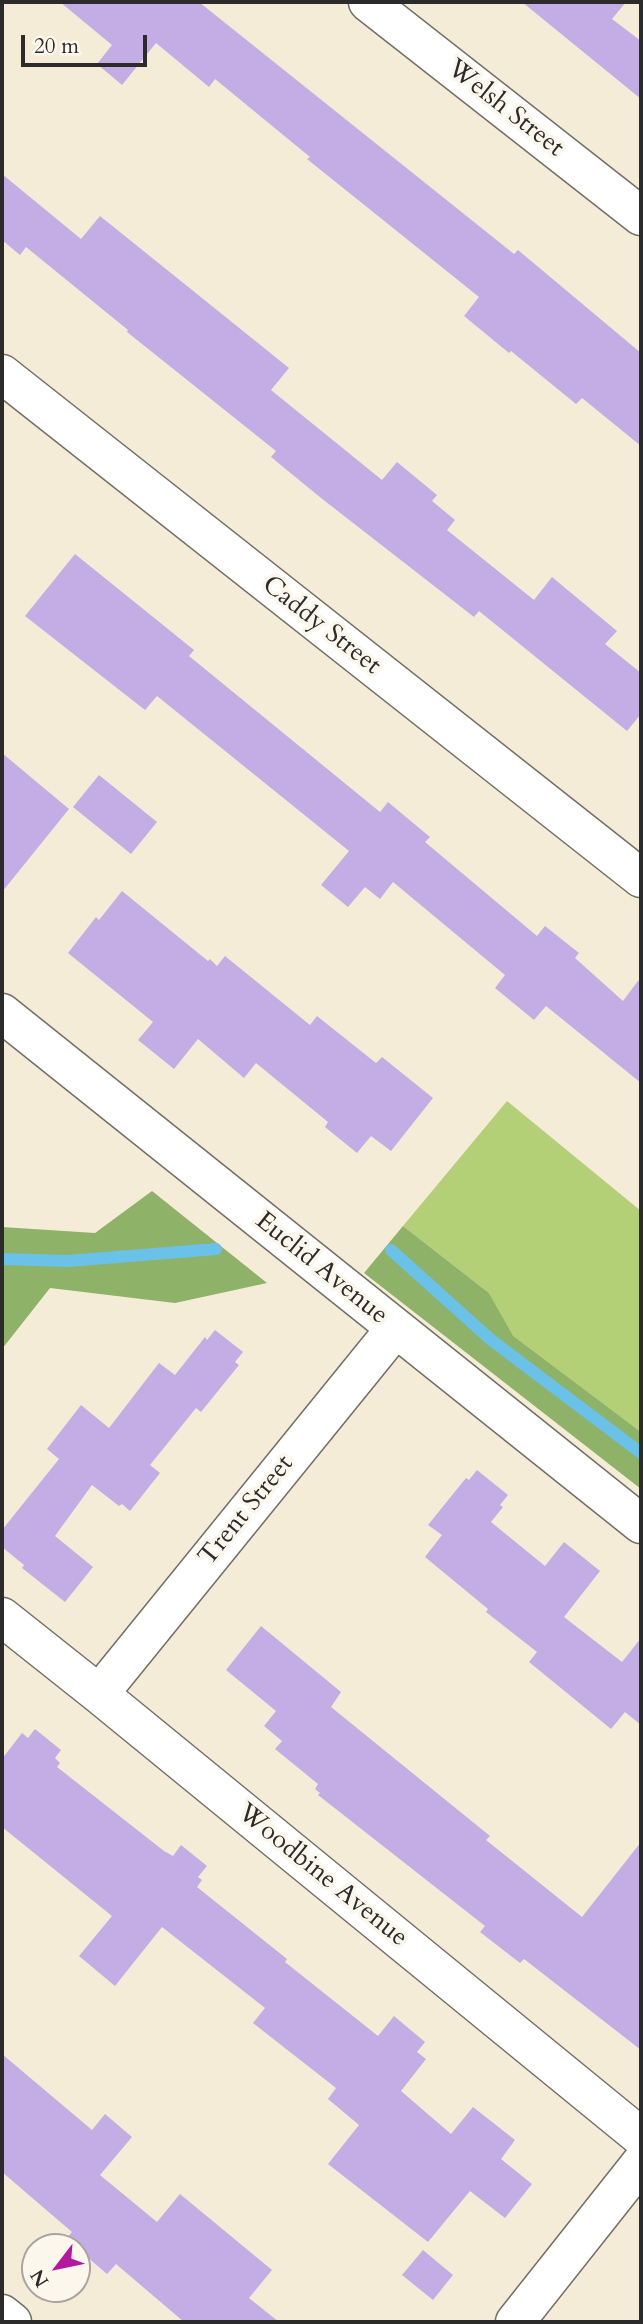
<!DOCTYPE html>
<style>
body{margin:0}
#map{position:relative;width:643px;height:2324px;overflow:hidden;background:#f5ecd7;font-family:Cardo,serif}
canvas{display:block}
.frame{position:absolute;inset:0;border:4px solid #2b2b2b;pointer-events:none}
.north{position:absolute;left:21px;top:2233px;width:70px;height:70px;box-sizing:border-box;background:#fbf7ec;border:2px solid #a8a59f;border-radius:50%;rotate:238deg;font-size:19px;font-weight:700;line-height:28px;text-align:center;color:#2b2b2b}
.north::after{content:'';display:block;margin:auto;width:24px;height:32px;background:#b5179e;clip-path:polygon(50% 0,100% 100%,50% 72%,0 100%)}
.scale{position:absolute;left:21px;top:35px;width:126px;height:32px;box-sizing:border-box;border:4px solid #2b2b2b;border-top:0;padding-left:9px;font-size:21px;line-height:24px;white-space:nowrap;color:#2b2b2b;-webkit-text-stroke:5px #fbf7ec;paint-order:stroke}
</style>
<div id="map">
<canvas width="643" height="2324"></canvas>
<div class="frame"></div>
<div class="north">N</div>
<div class="scale">20 m</div>
</div>
<script>
const context = document.querySelector('canvas').getContext('2d');
context.lineJoin = 'round';
function fill(path, color) {
  context.fillStyle = color;
  context.fill(path, 'evenodd');
}
function toPath(rows) {
  const path = new Path2D();
  for (const r of rows) {
    path.moveTo(r[0], r[1]);
    for (let i = 2; i < r.length; i += 2) path.lineTo(r[i], r[i + 1]);
  }
  return path;
}
function strokePath(path, color, width, dash) {
  context.strokeStyle = color;
  context.lineWidth = width;
  context.lineCap = dash ? 'butt' : 'round';
  context.setLineDash(dash || []);
  context.stroke(path);
}
function label(font, color, halo, rows, align = 'center') {
  context.font = font + ' Cardo,serif';
  context.lineWidth = 7;
  context.setLineDash([]);
  context.textBaseline = 'middle';
  context.strokeStyle = halo;
  context.fillStyle = color;
  for (const [text, x, y, turn = 0] of rows) {
    context.save();
    context.translate(x, y);
    context.rotate((+turn || 0) * Math.PI / 180);
    context.textAlign = isNaN(turn) ? turn : align;
    if (halo) context.strokeText(text, 0, 0);
    context.fillText(text, 0, 0);
    context.restore();
  }
}
fill(toPath([
 [507,1101,641,1211,641,1432,512,1336,489,1293,403,1226]
]), '#b3d077');
fill(toPath([
 [152,1191,267,1283,175,1303,50,1288,2,1349,2,1227,95,1233],
 [403,1226,489,1293,513,1336,641,1432,641,1489,364,1273]
]), '#8eb268');
strokePath(toPath([
 [391,1250,490,1339,641,1453],
 [2,1259,68,1261,216,1249]
]), '#6bc2e8', 12);
fill(toPath([
 [60,2,199,2,514,254,518,250,641,353,641,446,582,398,576,404,511,351,509,353,464,316,479,297,307,159,310,157,215,79,209,87,156,43,122,85,97,64,112,45],
 [522,2,626,2,612,19,641,41,641,99],
 [2,174,81,239,100,216,289,368,271,390,382,480,397,462,437,495,432,501,455,520,447,530,534,600,552,577,617,631,605,644,641,673,641,714,627,731,479,611,474,617,321,498,271,457,276,451,127,332,128,330,26,247,20,255,2,240],
 [75,554,194,650,189,656,380,812,388,802,430,837,425,842,537,936,545,926,579,953,575,958,623,1001,641,977,641,1083,546,1006,534,1020,495,988,505,975,393,882,380,899,365,887,348,907,321,885,349,851,157,696,145,710,25,616],
 [2,753,69,809,2,892],
 [99,775,157,822,131,854,73,807],
 [122,891,208,961,210,959,217,966,225,956,310,1025,317,1016,376,1063,382,1057,433,1098,391,1151,371,1136,357,1153,325,1127,328,1122,256,1063,244,1078,198,1039,174,1069,138,1040,153,1022,68,953,96,917,99,920],
 [215,1330,243,1352,235,1362,239,1365,201,1412,196,1408,150,1465,160,1473,130,1511,122,1504,119,1506,92,1485,55,1536,93,1567,65,1602,22,1568,24,1565,2,1547,2,1530,59,1459,47,1449,81,1405,109,1428,159,1363,175,1375,205,1337,207,1340],
 [477,1470,508,1495,500,1505,503,1507,491,1522,545,1566,564,1542,600,1571,564,1617,622,1662,641,1638,641,1725,625,1712,611,1729,529,1662,537,1652,486,1612,488,1609,425,1557,442,1535,428,1525,466,1478,469,1480],
 [261,1626,341,1692,331,1707,490,1836,486,1840,582,1917,641,1842,641,2050,524,1959,520,1963,480,1932,485,1926,318,1795,320,1793,315,1789,318,1784,275,1749,282,1741,264,1726,276,1711,226,1670],
 [35,1729,61,1750,55,1758,60,1763,57,1767,164,1851,173,1856,181,1845,207,1866,198,1877,202,1880,197,1887,287,1959,285,1962,378,2036,394,2016,425,2042,417,2052,426,2059,401,2091,451,2134,473,2107,515,2140,501,2159,532,2184,505,2218,470,2191,428,2242,328,2164,359,2125,328,2099,336,2088,253,2023,265,2008,162,1927,115,1986,79,1956,112,1916,2,1827,2,1759,22,1733,28,1738],
 [2,2054,92,2130,105,2114,132,2137,100,2175,157,2222,180,2194,272,2270,249,2298,279,2322,184,2322,116,2264,107,2274,66,2239,72,2232,2,2172],
 [423,2250,453,2275,433,2300,402,2275]
]), '#c3ade4');
const minor = toPath([
 [368,2,641,216],
 [2,374,641,878],
 [2,1013,641,1524],
 [2,1617,99,1694,641,2137],
 [99,1694,395,1329],
 [2,2314,12,2322],
 [515,2322,641,2163]
]);
strokePath(minor, '#726f67', 41);
strokePath(minor, '#fff', 38);
label('26px', '#2b2b2b', '#fbf7ec', [
 ["Welsh Street",505,109,38],
 ["Caddy Street",321,626,38],
 ["Euclid Avenue",321,1269,39],
 ["Trent Street",247,1511,-51],
 ["Woodbine Avenue",322,1876,39]
]);
</script>
